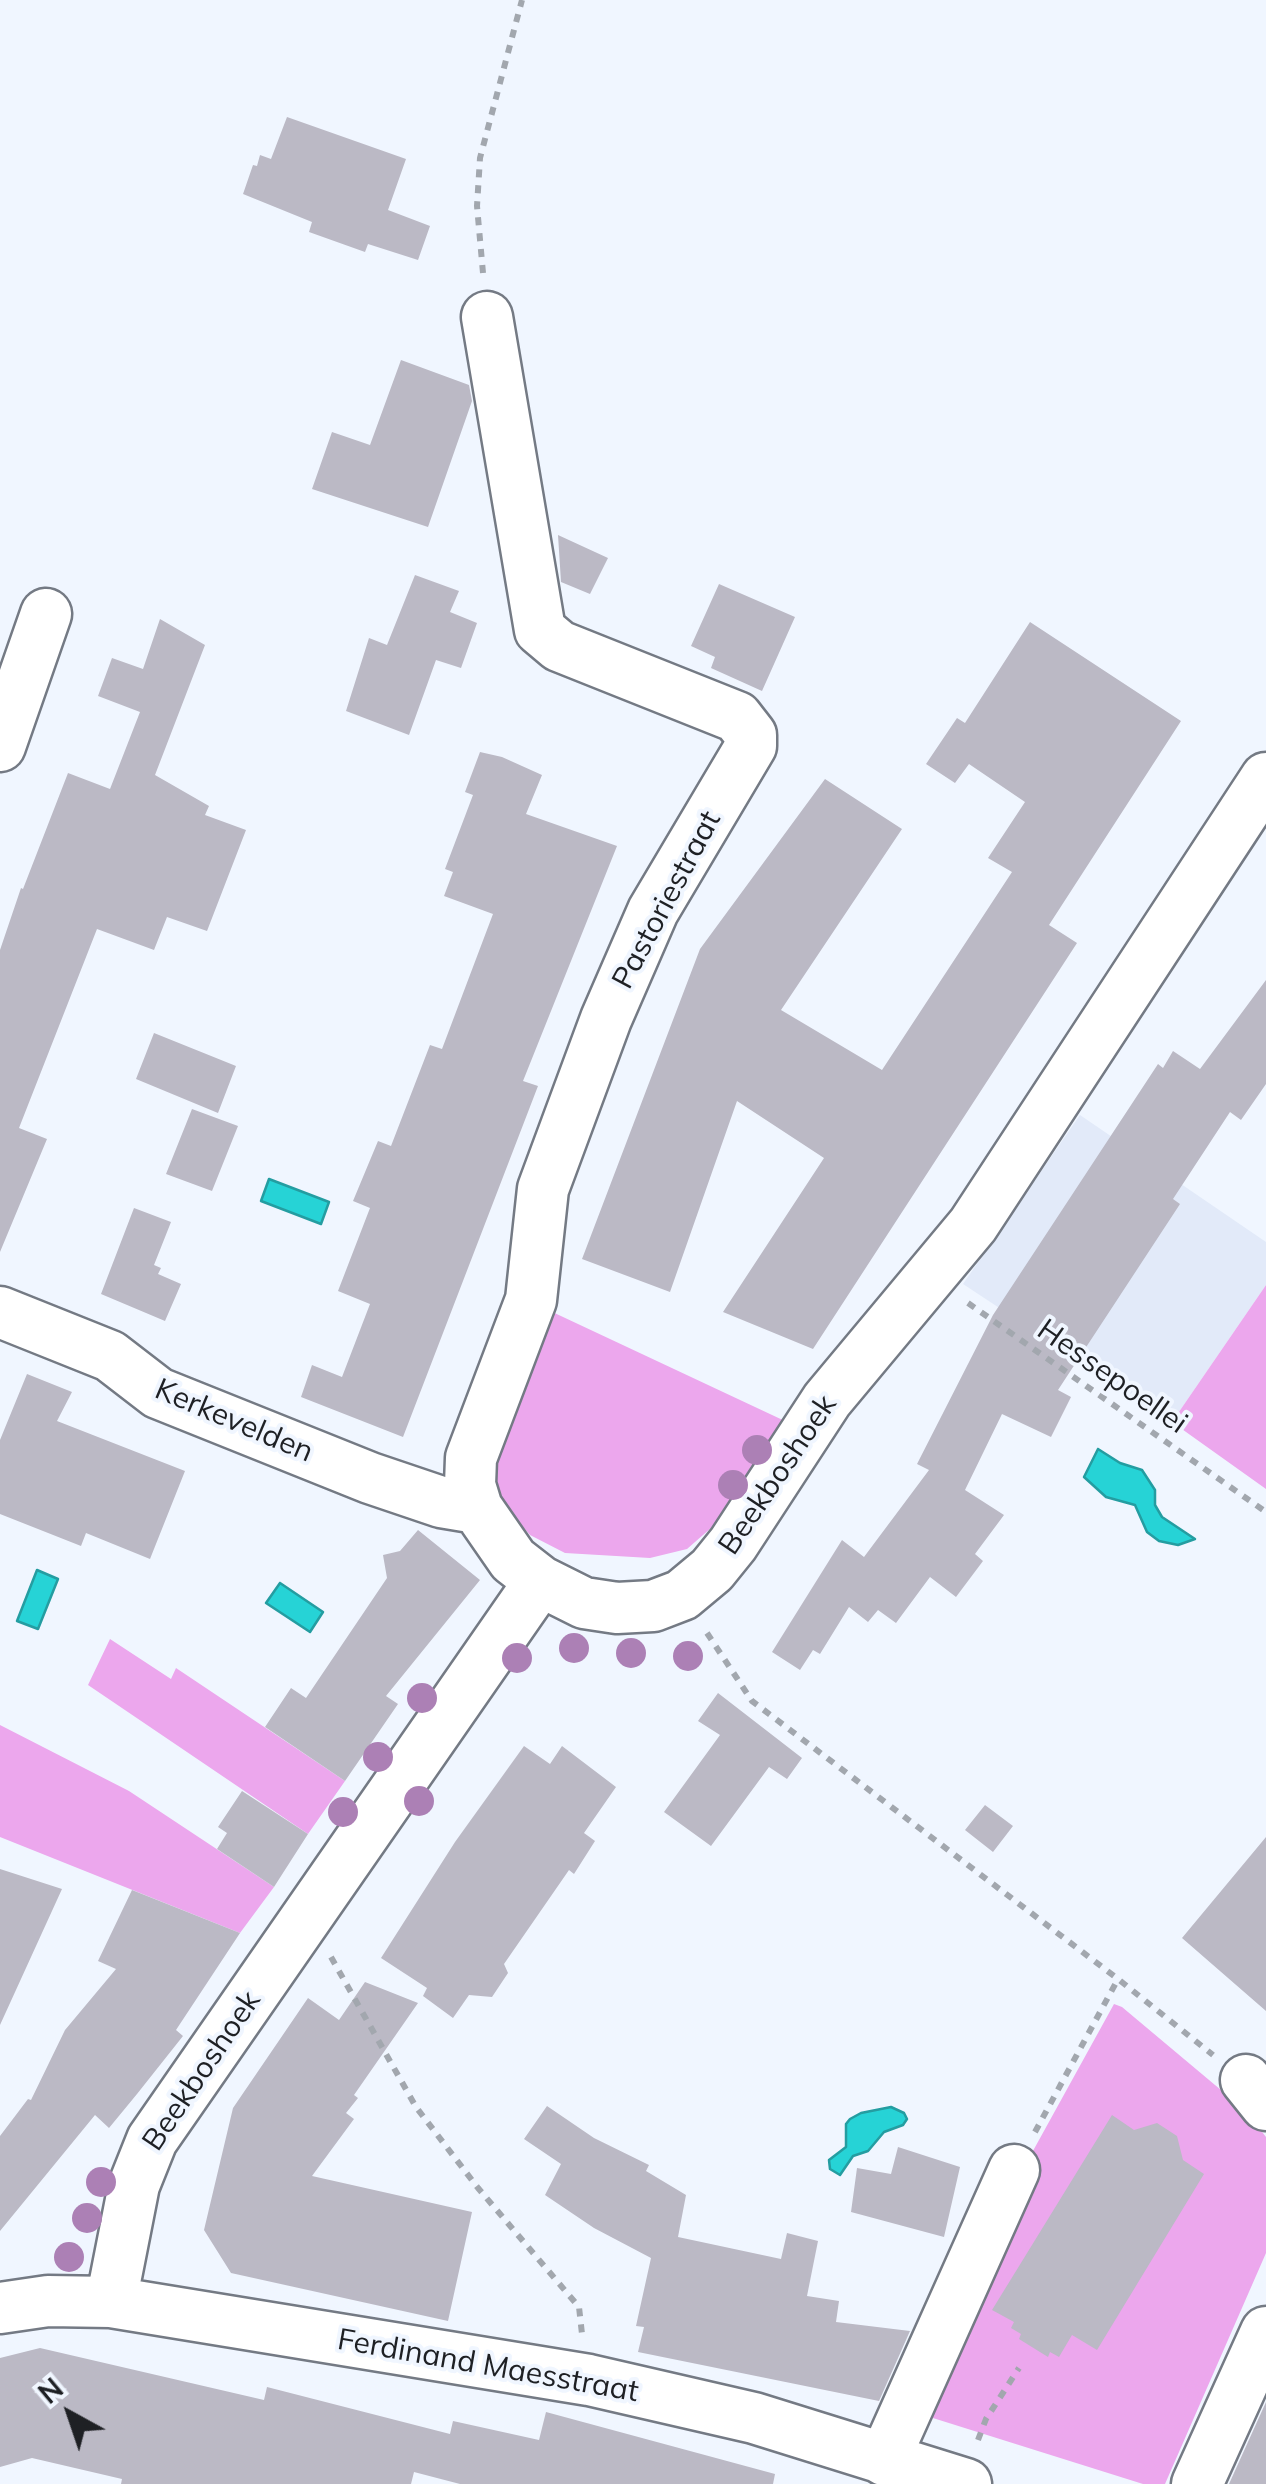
<!DOCTYPE html>
<style>
body{margin:0}
#map{position:relative;width:1266px;height:2484px;overflow:hidden;background:#f0f6ff;font-family:Mulish,sans-serif}
canvas{display:block}
.north{position:absolute;left:20px;top:2364px;width:100px;height:100px;-webkit-text-stroke:8px #f0f6ff;paint-order:stroke;rotate:320deg;font-size:28px;font-weight:700;line-height:40px;text-align:center;color:#1e2024}
.north::after{content:'';display:block;margin:auto;width:35px;height:45px;background:#1e2024;clip-path:polygon(50% 0,100% 100%,50% 72%,0 100%)}
</style>
<div id="map">
<canvas width="1266" height="2484"></canvas>
<div class="north">N</div>
</div>
<script>
const context = document.querySelector('canvas').getContext('2d');
context.lineJoin = 'round';
function fill(path, color) {
  context.fillStyle = color;
  context.fill(path, 'evenodd');
}
function toPath(rows) {
  const path = new Path2D();
  for (const r of rows) {
    path.moveTo(r[0], r[1]);
    for (let i = 2; i < r.length; i += 2) path.lineTo(r[i], r[i + 1]);
  }
  return path;
}
function strokePath(path, color, width, dash) {
  context.strokeStyle = color;
  context.lineWidth = width;
  context.lineCap = dash ? 'butt' : 'round';
  context.setLineDash(dash || []);
  context.stroke(path);
}
function label(font, color, halo, rows, align = 'center') {
  context.font = font + ' Mulish,sans-serif';
  context.lineWidth = 8;
  context.setLineDash([]);
  context.textBaseline = 'middle';
  context.strokeStyle = halo;
  context.fillStyle = color;
  for (const [text, x, y, turn = 0] of rows) {
    context.save();
    context.translate(x, y);
    context.rotate((+turn || 0) * Math.PI / 180);
    context.textAlign = isNaN(turn) ? turn : align;
    if (halo) context.strokeText(text, 0, 0);
    context.fillText(text, 0, 0);
    context.restore();
  }
}
fill(toPath([
 [1080,1115,1266,1242,1266,1285,1172,1422,963,1284]
]), '#e2eaf9');
fill(toPath([
 [1266,1285,1266,1489,1172,1422],
 [546,1309,787,1422,711,1528,687,1549,650,1558,565,1553,530,1535,500,1501,494,1482,493,1457],
 [110,1639,171,1679,176,1668,345,1781,308,1834,88,1685],
 [0,1725,129,1791,274,1887,240,1933,0,1837],
 [1114,2004,1122,2007,1246,2111,1266,2137,1266,2253,1165,2484,1143,2484,917,2413,1023,2169]
]), '#eca7ed');
const water = toPath([
 [269,1179,329,1202,321,1224,261,1201,269,1179],
 [1098,1449,1120,1463,1142,1470,1155,1490,1155,1505,1162,1517,1195,1539,1178,1545,1159,1541,1147,1532,1135,1505,1106,1497,1084,1477,1098,1449],
 [37,1570,58,1579,38,1629,17,1621,37,1570],
 [280,1583,323,1612,310,1632,266,1603,280,1583],
 [891,2107,904,2113,907,2119,903,2125,884,2132,868,2151,853,2156,840,2175,830,2169,829,2160,846,2147,846,2124,850,2119,861,2113,891,2107]
]);
fill(water, '#26d3d6');
strokePath(water, '#249da1', 2.5);
fill(toPath([
 [287,117,406,159,388,210,430,226,418,260,368,244,365,252,309,232,312,222,243,194,253,165,257,166,260,155,271,159],
 [401,360,469,385,472,401,428,527,312,489,332,432,370,445],
 [558,535,608,558,590,594,561,582],
 [415,575,459,591,450,612,477,623,461,668,436,660,409,735,346,711,369,638,387,645],
 [719,584,795,617,762,691,711,668,715,657,691,646],
 [160,619,205,645,155,775,209,806,205,815,246,830,207,931,167,917,154,950,97,929,19,1128,47,1139,0,1252,0,950,21,888,23,889,68,773,110,789,140,712,98,696,112,658,143,669],
 [1030,622,1181,721,1049,925,1077,943,813,1349,723,1312,824,1158,737,1101,670,1292,582,1259,700,949,825,779,902,829,781,1010,882,1070,1012,872,988,858,1025,802,969,764,955,783,926,764,957,718,965,723],
 [480,752,502,757,542,775,526,814,617,846,523,1081,538,1086,403,1437,301,1397,312,1365,342,1377,370,1304,338,1291,370,1208,353,1201,378,1141,391,1146,430,1045,442,1049,493,914,444,896,453,872,445,869,473,795,465,792],
 [1266,980,1266,1084,1241,1120,1230,1112,1173,1199,1180,1204,1058,1390,1071,1397,1051,1437,1002,1414,965,1490,1004,1515,975,1554,983,1561,956,1597,930,1577,896,1623,878,1610,868,1622,849,1607,820,1654,813,1650,800,1670,772,1652,842,1540,864,1557,929,1470,917,1464,993,1315,1158,1064,1163,1068,1173,1051,1200,1069],
 [154,1033,236,1066,218,1113,136,1079],
 [192,1109,238,1126,212,1191,166,1174],
 [134,1208,171,1222,154,1265,161,1268,158,1274,181,1284,165,1321,101,1294],
 [27,1374,72,1392,57,1421,185,1471,150,1559,86,1533,81,1546,0,1514,0,1440],
 [418,1530,480,1580,386,1696,398,1704,345,1781,265,1727,291,1688,306,1698,387,1578,383,1555,400,1551],
 [718,1693,802,1758,787,1779,769,1767,711,1846,664,1812,720,1735,698,1721],
 [524,1746,550,1764,562,1746,616,1787,584,1833,595,1841,574,1874,569,1870,504,1964,508,1973,492,1997,469,1995,453,2018,423,1996,427,1988,381,1958,455,1842],
 [242,1791,308,1834,274,1887,217,1849,227,1833,218,1827],
 [985,1805,1013,1826,993,1852,965,1830],
 [1266,1837,1266,2011,1182,1938],
 [0,1869,62,1889,0,2025],
 [132,1890,240,1933,176,2030,183,2036,137,2094,109,2128,95,2115,0,2231,0,2136,28,2099,31,2100,65,2030,116,1969,98,1961],
 [365,1982,418,2003,354,2095,358,2098,346,2113,354,2119,312,2176,472,2212,448,2321,231,2273,204,2230,233,2108,308,1998,339,2020],
 [547,2106,594,2138,649,2165,646,2171,686,2195,678,2237,781,2259,787,2233,818,2241,807,2296,839,2301,836,2322,910,2331,879,2401,638,2352,644,2327,636,2326,651,2258,594,2228,545,2195,561,2164,524,2139],
 [1112,2115,1134,2130,1157,2123,1177,2136,1183,2160,1204,2174,1097,2350,1072,2335,1059,2357,1050,2352,1048,2357,1019,2339,1021,2334,1011,2328,1014,2322,992,2310],
 [898,2147,960,2167,944,2237,851,2212,857,2168,891,2174],
 [40,2348,264,2400,267,2387,450,2434,453,2421,539,2440,546,2412,775,2474,773,2484,460,2484,414,2472,411,2484,121,2484,122,2479,32,2458,0,2467,0,2358],
 [1266,2402,1266,2484,1229,2484]
]), '#bbb9c5');
const minor = toPath([
 [487,317,540,630,559,646,737,717,751,735,751,746,653,911,606,1019,543,1189,531,1300,471,1458,470,1485,477,1508,513,1560,540,1581],
 [0,746,46,614],
 [0,1312,110,1356,158,1393,370,1478,441,1502,477,1508],
 [1246,2080,1266,2105],
 [111,2302,134,2185,152,2140,540,1581,584,1603,617,1608,653,1606,682,1595,712,1570,733,1544,827,1400,973,1225,1266,778],
 [0,2308,48,2301,111,2302,589,2380,754,2418,966,2484],
 [884,2460,1014,2170],
 [1197,2484,1266,2332]
]);
strokePath(minor, '#747a84', 55);
strokePath(toPath([
 [483,273,477,206,480,158,522,0],
 [968,1303,1266,1512],
 [707,1633,752,1701,1118,1979,1213,2055],
 [331,1957,416,2107,478,2188,579,2307,582,2334],
 [1035,2132,1118,1979],
 [978,2440,986,2419,1019,2368]
]), '#a2a7ae', 6, [8, 8]);
strokePath(minor, '#fff', 50);
context.fillStyle = '#ac80b5';
for (const [x, y] of [
 [757,1450],
 [733,1485],
 [574,1648],
 [631,1653],
 [688,1656],
 [517,1658],
 [422,1698],
 [378,1757],
 [419,1801],
 [343,1812],
 [101,2182],
 [87,2218],
 [69,2257]
]) {
  context.beginPath();
  context.arc(x, y, 15, 0, 2 * Math.PI);
  context.fill();
}
label('30px', '#1e2024', '#f0f6ff', [
 ["Pastoriestraat",667,900,-62],
 ["Hessepoellei",1112,1377,35],
 ["Kerkevelden",234,1421,23],
 ["Beekboshoek",778,1475,-56],
 ["Beekboshoek",202,2071,-56],
 ["Ferdinand Maesstraat",488,2366,10]
]);
</script>
